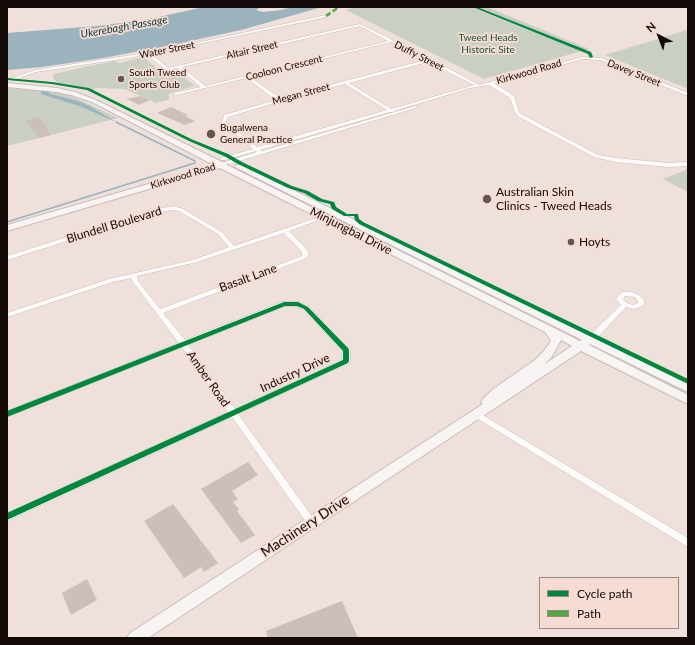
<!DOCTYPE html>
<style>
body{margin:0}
#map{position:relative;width:695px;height:645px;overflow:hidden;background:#efe0db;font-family:Lato,sans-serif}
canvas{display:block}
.frame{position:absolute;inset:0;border:8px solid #140b08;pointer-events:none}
.legend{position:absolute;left:539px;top:577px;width:140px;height:52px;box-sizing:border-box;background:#f7dcd3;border:1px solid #9c8882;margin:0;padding:5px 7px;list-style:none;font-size:12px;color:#140b08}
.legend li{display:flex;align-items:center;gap:8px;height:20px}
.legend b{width:20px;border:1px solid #9c8882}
.north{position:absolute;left:639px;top:16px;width:40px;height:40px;-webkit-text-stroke:3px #f7dcd3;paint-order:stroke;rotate:318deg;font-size:11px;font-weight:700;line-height:16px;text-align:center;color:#140b08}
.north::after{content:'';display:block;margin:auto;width:14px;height:18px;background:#140b08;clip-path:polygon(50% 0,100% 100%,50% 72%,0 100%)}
</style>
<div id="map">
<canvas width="695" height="645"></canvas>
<div class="frame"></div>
<ul class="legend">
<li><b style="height:5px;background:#00873e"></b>Cycle path</li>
<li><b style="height:5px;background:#51a841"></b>Path</li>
</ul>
<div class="north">N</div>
</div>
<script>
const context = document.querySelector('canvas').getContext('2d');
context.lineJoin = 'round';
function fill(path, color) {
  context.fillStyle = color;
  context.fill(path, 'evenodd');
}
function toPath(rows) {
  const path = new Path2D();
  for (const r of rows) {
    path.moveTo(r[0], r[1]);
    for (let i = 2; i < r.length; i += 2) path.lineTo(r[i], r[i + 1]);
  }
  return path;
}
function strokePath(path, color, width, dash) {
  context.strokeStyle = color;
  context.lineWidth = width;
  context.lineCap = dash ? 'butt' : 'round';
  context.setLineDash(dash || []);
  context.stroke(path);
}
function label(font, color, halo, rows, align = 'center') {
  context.font = font + ' Lato,sans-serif';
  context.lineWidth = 3.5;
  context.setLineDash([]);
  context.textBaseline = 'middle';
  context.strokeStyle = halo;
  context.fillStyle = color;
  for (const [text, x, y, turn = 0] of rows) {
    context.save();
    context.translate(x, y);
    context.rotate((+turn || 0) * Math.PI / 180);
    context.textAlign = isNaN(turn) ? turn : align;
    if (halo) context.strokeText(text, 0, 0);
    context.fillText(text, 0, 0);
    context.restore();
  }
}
fill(toPath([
 [358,7,487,7,589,49,484,79,346,10],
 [688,29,688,89,605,55,687,30],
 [144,57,157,69,163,71,175,70,195,86,170,93,168,95,170,97,168,100,156,103,125,89,96,88,93,90,67,84,58,83,53,78,53,74,84,67,115,61,119,63],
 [7,88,56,92,76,98,118,118,7,146],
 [688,169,688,192,663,179]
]), '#cacfc4');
fill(toPath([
 [204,7,261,7,256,10,263,12,281,10,292,7,322,7,241,30,172,45,103,58,42,67,7,70,7,33,97,26,145,20],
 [41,90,50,91,49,93,51,94,81,102,93,108,116,122,82,107,44,95,41,94]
]), '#9bb3bc');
strokePath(toPath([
 [7,222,195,163,195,161,116,122]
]), '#9bb3bc', 1.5);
fill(toPath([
 [140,96,150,100,139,105,127,99],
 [171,107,188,115,185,116,195,121,185,125,157,113],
 [39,117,48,129,46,129,51,135,39,138,26,121],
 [248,462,258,475,232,491,238,499,233,502,239,509,237,511,255,535,241,543,201,489],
 [173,504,218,563,204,572,201,567,184,578,144,521],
 [87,579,97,600,71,615,62,593],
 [342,601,358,638,268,638,266,631]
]), '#cbbfbb');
const street = toPath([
 [326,15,327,17,151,54,168,68,360,24,431,59,479,85,583,57,601,58,688,93,688,96,600,60,583,59,494,83,514,96,519,112,523,115,598,155,616,158,668,163,688,162,688,166,668,167,616,162,594,157,519,117,515,112,510,98,489,85,470,88,394,111,394,112,390,112,260,150,262,151,415,106,419,107,229,164,226,162,227,161,257,152,256,151,225,160,221,160,221,158,253,149,222,123,222,122,224,115,276,100,246,78,176,95,174,94,174,93,201,87,178,68,166,70,147,55,36,72,7,82,7,80,35,70,158,51,326,15],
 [360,26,388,41,205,86,182,67,360,26],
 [391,42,425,60,280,98,250,77,391,42],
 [428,62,474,85,391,109,349,83,428,62],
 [345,84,387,110,257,147,226,122,228,117,281,101,345,84],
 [174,206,183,209,222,232,234,246,322,216,326,216,327,217,289,231,308,251,309,254,307,258,163,313,185,340,282,302,298,302,308,306,349,348,350,350,350,361,349,363,238,414,314,519,316,522,314,525,311,526,308,525,232,417,7,521,7,513,228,412,182,347,7,417,7,411,179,343,133,282,131,278,113,282,7,317,7,313,109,279,193,260,229,247,218,234,179,211,174,210,159,212,7,260,7,256,156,209,174,206],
 [284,233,302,252,302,256,160,309,138,281,137,276,197,262,284,233],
 [285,306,297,306,304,310,342,351,342,360,235,409,188,345,285,306],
 [623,292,631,292,639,295,644,300,644,304,643,306,634,309,626,307,593,342,587,342,586,340,587,338,621,305,616,299,621,293,623,292],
 [625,296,635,297,638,301,638,303,633,305,627,303,623,299,625,296],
 [476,411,688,538,688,547,473,416,472,414,473,412,476,411]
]);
const secondary = toPath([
 [7,83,57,88,75,92,96,100,222,162,227,162,227,165,580,341,582,340,235,167,236,165,242,165,688,383,688,392,590,344,589,345,688,395,688,404,581,351,148,638,127,638,130,633,483,404,481,402,483,399,492,390,535,360,543,352,551,341,545,332,220,168,7,231,7,225,214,165,92,102,71,95,57,92,7,87,7,83],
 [561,340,572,346,543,365,551,358,561,340]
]);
strokePath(street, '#c8bdb9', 1);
strokePath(secondary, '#c8bdb9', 2);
fill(street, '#fdfafa');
fill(secondary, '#f8f4f3');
strokePath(toPath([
 [326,16,339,7]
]), '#51a841', 2.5, [5.5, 2.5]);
fill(toPath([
 [473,7,477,7,591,52,593,57,590,58,588,54,473,7],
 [7,78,52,82,89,88,191,139,228,154,242,162,292,186,308,191,322,199,334,202,336,207,347,214,358,214,359,219,363,222,688,379,688,384,359,224,355,220,354,216,344,216,332,209,330,204,318,201,304,193,288,188,238,164,224,156,189,141,87,90,52,84,7,80,7,78],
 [284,302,298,302,308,307,348,348,349,350,349,361,348,363,7,520,7,513,343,360,343,351,304,309,297,306,285,306,7,417,7,411,284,302]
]), '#00873e');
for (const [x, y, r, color] of [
 [121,79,4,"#615652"],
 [211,134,5,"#615652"],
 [487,199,5,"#615652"],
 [571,242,4,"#615652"]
]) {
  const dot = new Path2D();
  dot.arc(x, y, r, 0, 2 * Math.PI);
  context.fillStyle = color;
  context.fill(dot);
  strokePath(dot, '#f7dcd3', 1.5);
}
label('10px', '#164f2f', '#f7dcd3', [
 ["Tweed Heads",488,38],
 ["Historic Site",488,50]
]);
label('10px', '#140b08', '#f7dcd3', [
 ["Water Street",167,50,-11],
 ["Altair Street",252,50,-13],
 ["Duffy Street",419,56,27],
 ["Cooloon Crescent",284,68,-14],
 ["Kirkwood Road",529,72,-16],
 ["Davey Street",634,73,22],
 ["Megan Street",301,94,-15],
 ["Kirkwood Road",183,176,-17]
]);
label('10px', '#140b08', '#f7dcd3', [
 ["South Tweed",129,73],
 ["Sports Club",129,85],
 ["Bugalwena",220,128],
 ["General Practice",220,140]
], 'left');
label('italic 11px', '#0d3541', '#f7dcd3', [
 ["Ukerebagh Passage",124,27,-10]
]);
label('12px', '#140b08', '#f7dcd3', [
 ["Australian Skin",496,192],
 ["Clinics - Tweed Heads",496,206],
 ["Hoyts",579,242]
], 'left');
label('12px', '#140b08', '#f7dcd3', [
 ["Blundell Boulevard",114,225,-17],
 ["Minjungbal Drive",351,231,27],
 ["Basalt Lane",248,278,-20],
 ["Industry Drive",295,373,-25],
 ["Amber Road",208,379,55]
]);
label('14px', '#140b08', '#f7dcd3', [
 ["Machinery Drive",305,526,-33]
]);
</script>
